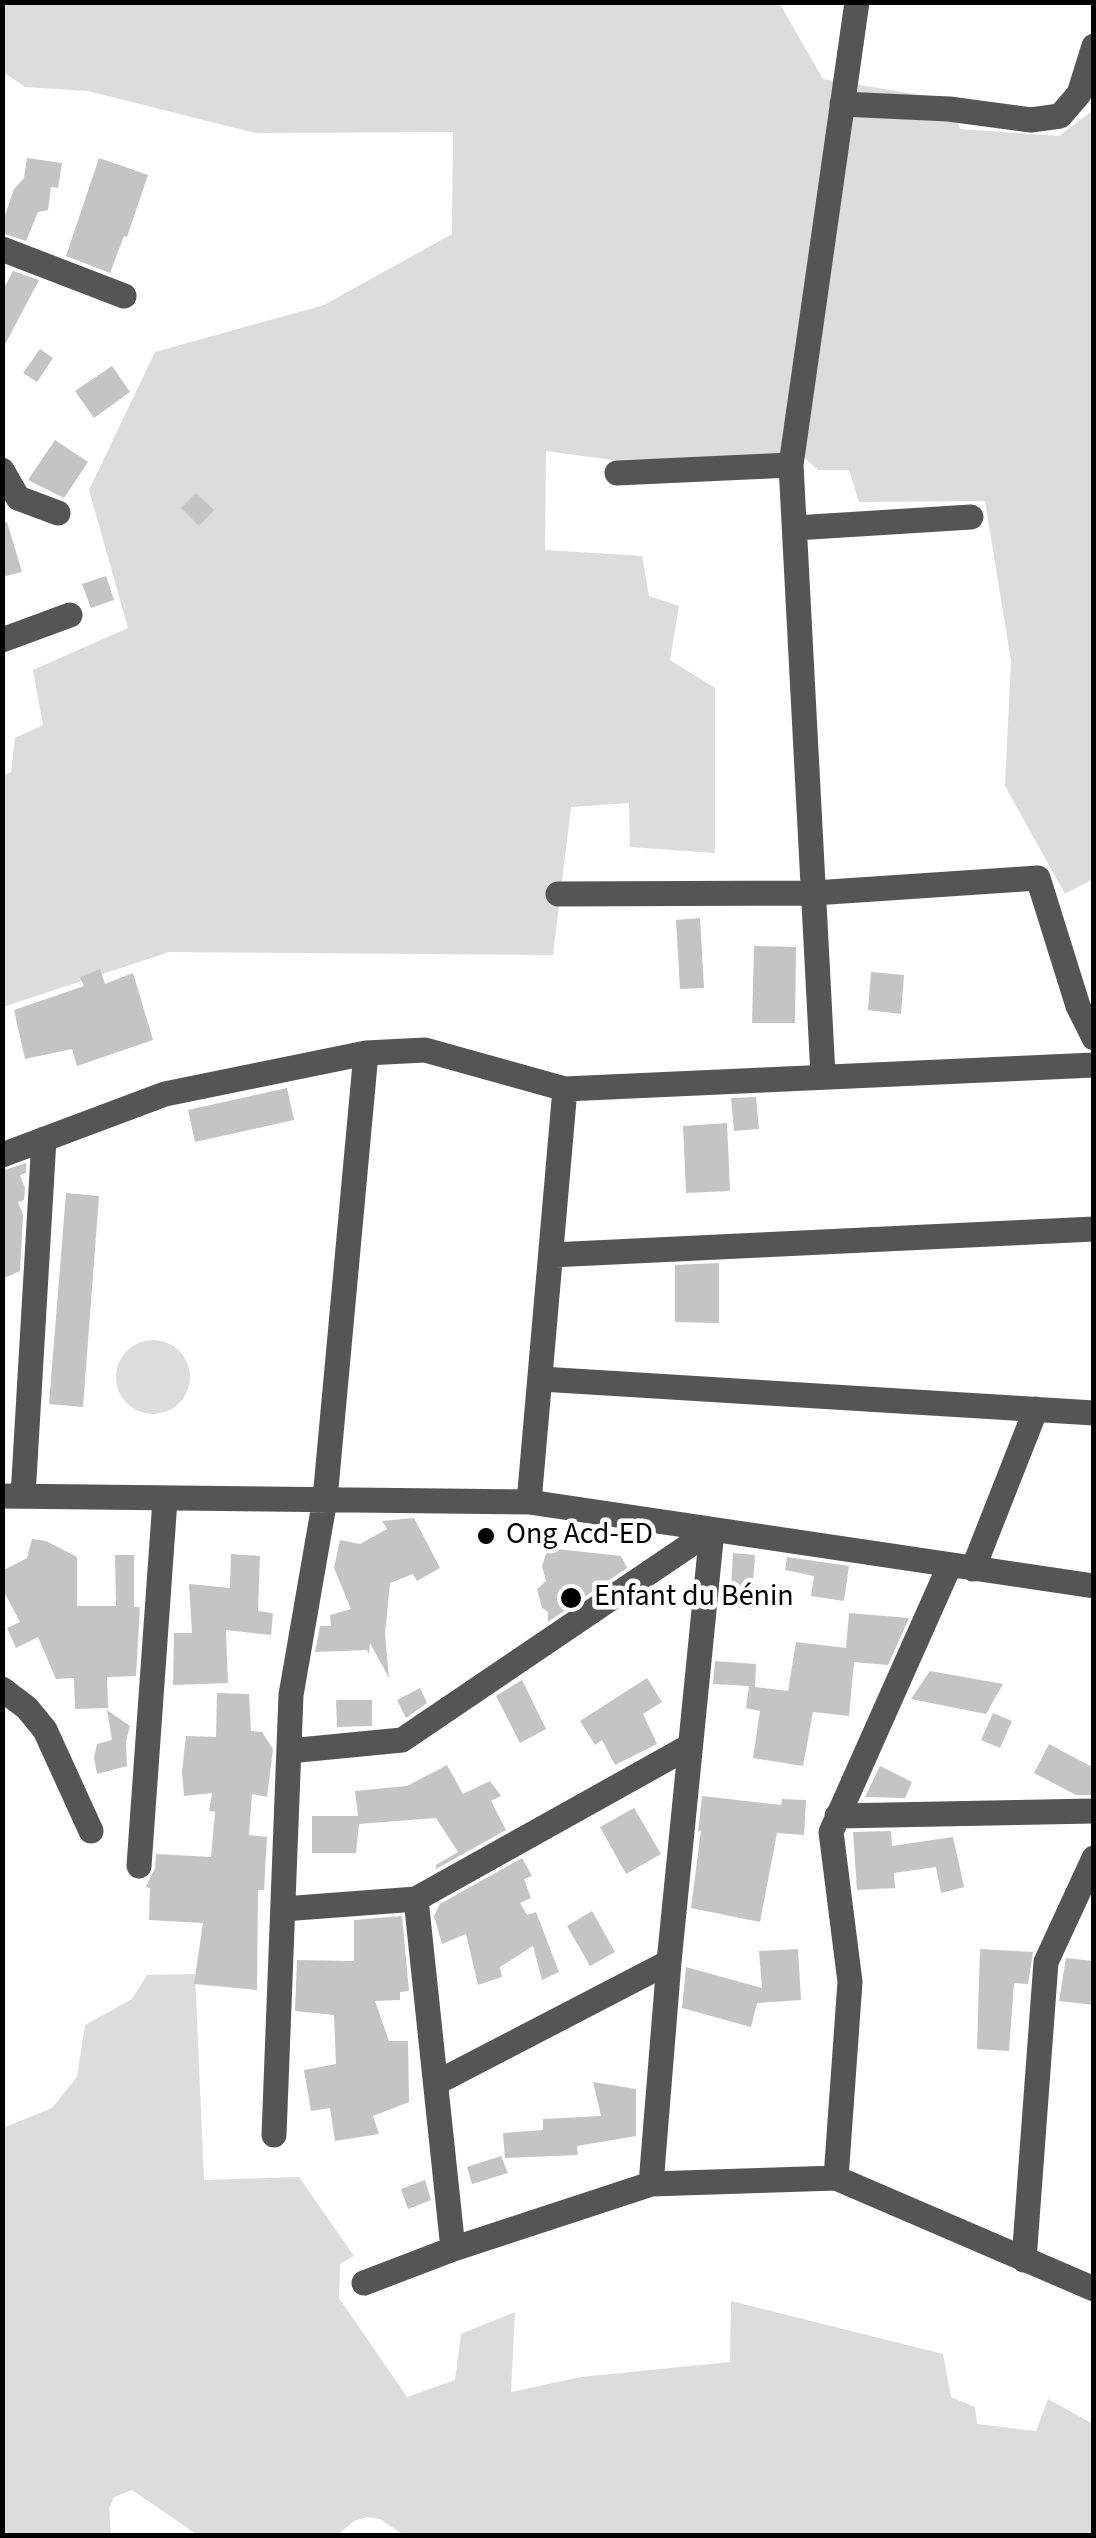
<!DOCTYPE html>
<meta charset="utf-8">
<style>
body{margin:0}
#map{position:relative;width:1096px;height:2538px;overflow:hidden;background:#fff;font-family:"Source Sans 3",sans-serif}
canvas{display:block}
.frame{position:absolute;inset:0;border:5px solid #000;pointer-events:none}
</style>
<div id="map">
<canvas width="1096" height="2538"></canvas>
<div class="frame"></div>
</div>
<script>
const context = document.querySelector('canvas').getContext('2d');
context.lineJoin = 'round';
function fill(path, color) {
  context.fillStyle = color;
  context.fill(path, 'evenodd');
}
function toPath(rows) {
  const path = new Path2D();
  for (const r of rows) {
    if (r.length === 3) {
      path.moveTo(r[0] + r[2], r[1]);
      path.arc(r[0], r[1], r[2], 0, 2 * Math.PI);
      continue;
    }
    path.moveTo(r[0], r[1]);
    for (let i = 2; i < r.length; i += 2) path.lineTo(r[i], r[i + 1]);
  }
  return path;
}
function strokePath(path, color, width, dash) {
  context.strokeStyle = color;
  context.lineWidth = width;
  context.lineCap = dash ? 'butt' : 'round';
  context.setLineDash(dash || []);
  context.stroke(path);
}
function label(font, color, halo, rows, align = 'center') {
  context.font = font + ' "Source Sans 3",sans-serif';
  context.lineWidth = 9;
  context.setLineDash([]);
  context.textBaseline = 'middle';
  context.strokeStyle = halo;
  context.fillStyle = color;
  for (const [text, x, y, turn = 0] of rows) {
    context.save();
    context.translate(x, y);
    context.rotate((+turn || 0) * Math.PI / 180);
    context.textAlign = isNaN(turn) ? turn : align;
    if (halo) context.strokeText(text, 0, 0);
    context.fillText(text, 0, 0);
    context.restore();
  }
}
fill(toPath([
 [3,3,765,3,781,6,823,79,951,100,960,129,1059,136,1092,111,1093,105,1093,879,1065,894,1005,786,1011,661,985,501,859,502,849,470,818,470,801,455,613,460,546,451,545,550,642,556,649,596,679,606,670,660,715,688,715,853,630,847,629,803,571,807,553,955,169,952,3,1007,2,776,11,772,15,738,43,725,33,670,128,628,89,490,155,352,324,305,452,234,453,132,255,133,88,91,25,87,3,72],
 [153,1377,37],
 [195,1974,204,2180,299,2177,354,2256,340,2264,339,2298,407,2397,455,2380,461,2334,515,2312,511,2392,581,2377,730,2362,731,2301,943,2354,951,2397,975,2407,977,2424,1036,2431,1048,2399,1093,2424,1093,2535,405,2536,380,2519,367,2517,354,2521,338,2535,199,2536,132,2490,114,2497,109,2509,111,2535,3,2536,3,2128,52,2108,77,2077,85,2025,132,1999,147,1975]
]), '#dcdcdc');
fill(toPath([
 [27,158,62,163,58,188,51,187,48,210,38,212,26,241,2,233,2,224,14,189,24,178],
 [99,158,148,175,127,237,124,236,110,273,66,256],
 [13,271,39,280,2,350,2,292],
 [40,349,53,358,37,382,23,373],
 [112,366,130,392,94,418,75,391],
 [55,440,88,462,64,498,28,480],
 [196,493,214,510,199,526,181,508],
 [7,522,22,572,2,577,2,523],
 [106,576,114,600,91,608,82,584],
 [700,918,704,988,680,989,676,920],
 [754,946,796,947,795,1023,752,1023],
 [100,969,105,984,133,973,153,1040,77,1066,72,1049,25,1059,14,1010,84,986,80,977],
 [871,972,904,975,901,1014,868,1010],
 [287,1088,294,1120,195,1142,188,1110],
 [756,1097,759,1129,734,1131,731,1098],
 [727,1123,730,1191,686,1193,683,1126],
 [26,1163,26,1173,20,1175,25,1188,24,1200,18,1202,23,1215,20,1271,2,1279,2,1171],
 [66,1193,99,1196,83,1407,49,1404],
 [719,1263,719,1323,675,1322,675,1265],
 [414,1518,440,1568,417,1581,413,1574,390,1583,385,1634,389,1678,370,1643,369,1654,367,1650,315,1652,320,1626,331,1626,330,1615,351,1609,334,1568,340,1540,360,1544,387,1529,382,1521],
 [32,1539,46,1541,77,1557,77,1606,116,1606,115,1555,134,1555,134,1607,140,1607,136,1676,107,1677,108,1708,75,1709,74,1678,56,1679,38,1637,16,1648,7,1628,20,1622,2,1588,2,1571,27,1558],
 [548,1548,621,1556,627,1568,548,1622,548,1612,542,1608,537,1589,546,1581,542,1566],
 [733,1553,755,1555,751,1610,730,1606],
 [231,1554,260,1556,258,1611,273,1613,271,1635,226,1630,228,1683,173,1685,174,1633,192,1633,189,1584,230,1588],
 [787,1557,849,1566,844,1601,811,1596,814,1576,785,1570],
 [849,1613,909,1618,888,1665,854,1662,849,1716,813,1712,803,1766,753,1758,760,1711,746,1708,749,1686,713,1684,715,1661,756,1664,755,1687,788,1691,796,1642,846,1648],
 [930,1671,1003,1684,986,1714,911,1699],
 [647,1678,662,1702,643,1714,657,1744,615,1765,602,1740,595,1745,580,1721],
 [522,1680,546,1729,520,1743,496,1696],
 [420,1688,427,1703,406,1718,397,1700],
 [217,1693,249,1694,251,1731,262,1732,273,1749,267,1797,252,1794,249,1835,267,1837,264,1890,258,1890,257,1990,194,1984,203,1923,149,1920,150,1888,146,1887,155,1868,156,1854,211,1857,215,1812,209,1811,212,1793,184,1796,182,1772,186,1736,216,1737],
 [336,1700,372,1700,372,1726,337,1727],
 [107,1710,130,1726,126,1742,127,1766,97,1774,94,1758,97,1744,112,1740],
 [993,1713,1012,1721,1000,1748,981,1740],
 [1049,1744,1094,1768,1094,1795,1076,1795,1034,1773],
 [447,1765,463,1794,490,1781,501,1796,491,1801,506,1830,436,1869,436,1865,458,1852,436,1818,359,1824,356,1853,312,1853,312,1816,358,1816,355,1791,407,1786],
 [880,1766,912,1782,905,1798,865,1797],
 [702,1796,781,1805,782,1799,806,1800,804,1835,777,1833,760,1922,691,1908,701,1830,698,1832],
 [634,1808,661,1854,626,1874,600,1827],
 [891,1831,892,1846,953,1837,964,1887,941,1893,936,1867,894,1873,895,1888,857,1890,853,1832],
 [522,1858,532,1876,524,1879,531,1898,520,1903,527,1915,536,1912,559,1972,542,1980,533,1946,500,1967,502,1977,478,1985,466,1934,442,1944,434,1916,440,1904],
 [592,1911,615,1952,590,1966,567,1926],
 [402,1916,409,1991,400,1992,400,2000,375,2001,389,2041,408,2041,409,2102,373,2116,379,2134,335,2141,330,2108,311,2111,304,2070,336,2064,334,2015,295,2011,297,1960,354,1961,354,1920],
 [798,1949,801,2000,757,2003,751,2027,682,2008,686,1967,762,1988,759,1951],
 [980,1949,1033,1952,1028,1984,1014,1983,1009,2051,977,2049],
 [1066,1958,1094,1961,1094,2005,1059,2001],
 [593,2082,636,2089,636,2136,577,2146,578,2155,505,2158,503,2133,543,2130,543,2119,601,2116],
 [501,2156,508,2173,472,2184,467,2167],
 [425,2180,431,2200,408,2209,401,2189]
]), '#c4c4c4');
strokePath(toPath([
 [842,104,949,109,1031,120,1060,116,1079,94,1094,46],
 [2,249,124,296],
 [2,470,18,498,58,513],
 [617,473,791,465],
 [795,528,971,517],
 [2,640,70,615],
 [558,894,814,893,1038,878,1078,1006,1094,1038],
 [823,1075,791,465,857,2],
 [2,1155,165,1094,366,1053,425,1050,565,1089,1094,1065],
 [551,1255,1094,1229],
 [541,1379,1094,1413],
 [2,1496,529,1502,1094,1586],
 [23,1496,44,1139],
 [529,1502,565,1089],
 [973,1569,1036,1409],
 [2,1689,27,1708,45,1730,91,1831],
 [289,1751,402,1740,712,1530],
 [837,1816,1094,1811],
 [139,1866,165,1500],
 [416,1899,453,2249],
 [283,1909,416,1899,690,1746],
 [436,2083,669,1962],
 [274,2135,291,1695,325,1499,366,1053],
 [836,2178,850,1982,831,1832,949,1567],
 [651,2184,669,1962,712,1530],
 [1024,2260,1046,1962,1094,1858],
 [364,2283,453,2249,651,2184,836,2178,1094,2289]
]), '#555', 25);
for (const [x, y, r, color] of [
 [486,1536,10,"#000"],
 [571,1598,12,"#000"]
]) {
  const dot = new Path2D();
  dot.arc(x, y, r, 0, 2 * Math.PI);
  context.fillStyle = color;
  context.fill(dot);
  strokePath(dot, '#fff', 4);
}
label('30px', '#000', '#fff', [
 ["Ong Acd-ED",506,1536],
 ["Enfant du Bénin",594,1598]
], 'left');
</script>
